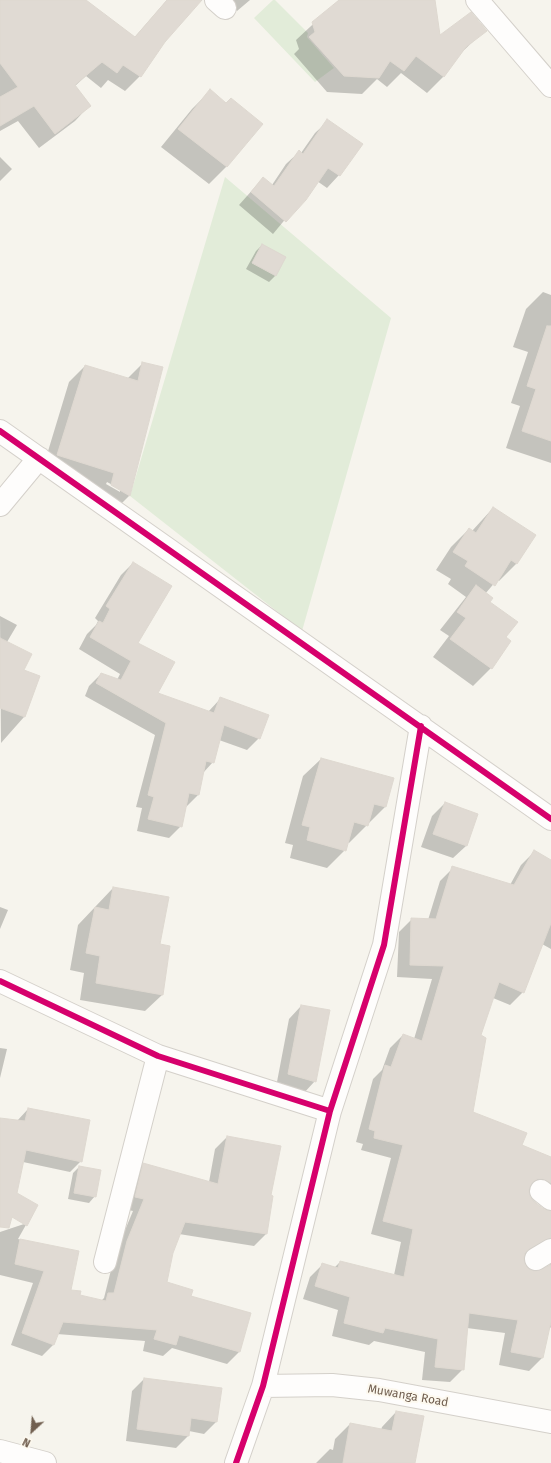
<!DOCTYPE html>
<style>
body{margin:0}
#map{position:relative;width:551px;height:1463px;overflow:hidden;background:#f6f4ed;font-family:"Fira Sans",sans-serif}
canvas{display:block}
.north{position:absolute;left:12px;top:1411px;width:40px;height:40px;-webkit-text-stroke:3px #fdf9ef;paint-order:stroke;rotate:206deg;font-size:11px;font-weight:700;line-height:16px;text-align:center;color:#715f50}
.north::after{content:'';display:block;margin:auto;width:14px;height:18px;background:#715f50;clip-path:polygon(50% 0,100% 100%,50% 72%,0 100%)}
</style>
<div id="map">
<canvas width="551" height="1463"></canvas>
<div class="north">N</div>
</div>
<script>
const context = document.querySelector('canvas').getContext('2d');
context.lineJoin = 'round';
function fill(path, color) {
  context.fillStyle = color;
  context.fill(path, 'evenodd');
}
function toPath(rows) {
  const path = new Path2D();
  for (const r of rows) {
    path.moveTo(r[0], r[1]);
    for (let i = 2; i < r.length; i += 2) path.lineTo(r[i], r[i + 1]);
  }
  return path;
}
function strokePath(path, color, width, dash) {
  context.strokeStyle = color;
  context.lineWidth = width;
  context.lineCap = dash ? 'butt' : 'round';
  context.setLineDash(dash || []);
  context.stroke(path);
}
function label(font, color, halo, rows, align = 'center') {
  context.font = font + ' "Fira Sans",sans-serif';
  context.lineWidth = 4;
  context.setLineDash([]);
  context.textBaseline = 'middle';
  context.strokeStyle = halo;
  context.fillStyle = color;
  for (const [text, x, y, turn = 0] of rows) {
    context.save();
    context.translate(x, y);
    context.rotate((+turn || 0) * Math.PI / 180);
    context.textAlign = isNaN(turn) ? turn : align;
    if (halo) context.strokeText(text, 0, 0);
    context.fillText(text, 0, 0);
    context.restore();
  }
}
fill(toPath([
 [273,0,275,0,308,33,307,37,334,68,315,82,254,18],
 [225,177,391,318,302,631,130,496]
]), '#e2ecd9');
fill(toPath([
 [0,0,85,0,134,38,167,0,199,0,164,42,140,76,125,91,108,80,101,88,86,76,75,86,90,105,75,121,39,148,18,121,0,131],
 [227,0,250,0,237,11],
 [339,0,434,0,439,37,485,30,459,55,443,77,427,93,401,73,387,87,377,79,362,94,327,92,294,54,299,49,296,40],
 [210,91,226,104,261,124,226,167,209,184,161,147,192,109],
 [328,121,339,175,327,188,317,181,273,234,239,205,263,178,272,185,286,164,299,152,301,153,315,133],
 [0,157,12,169,0,181],
 [262,245,285,257,275,276,269,282,246,269,256,251],
 [543,292,551,295,551,463,506,448,520,406,511,403,528,352,513,347,526,309],
 [143,363,161,368,129,496,113,512,42,471,69,382,85,366,127,379],
 [107,482,120,489,120,492,106,484],
 [493,508,534,535,516,564,499,581,497,580,485,594,505,638,491,668,473,686,433,657,449,636,440,630,466,597,448,584,451,579,436,570,451,547,469,529,472,531],
 [133,563,137,643,157,694,208,712,221,698,259,738,247,750,219,740,213,762,203,773,198,795,186,807,181,826,169,838,137,831,142,808,136,807,155,735,85,696,89,686,101,674,117,680,120,674,79,649,87,634,96,625,98,621,95,618,121,575],
 [0,616,17,625,7,642,23,671,24,717,1,743],
 [321,759,392,779,385,807,349,843,347,842,345,850,327,868,290,858,293,845,285,843,303,776],
 [445,803,477,814,466,846,453,858,421,847,432,816],
 [534,852,551,874,551,949,542,944,523,992,510,1005,493,998,480,1036,471,1113,521,1146,551,1158,551,1327,548,1330,542,1358,529,1371,499,1365,505,1333,467,1328,463,1369,450,1382,422,1380,425,1352,374,1341,369,1345,332,1336,338,1310,303,1299,310,1277,323,1264,335,1267,340,1262,394,1275,401,1242,371,1234,391,1158,361,1150,363,1144,356,1142,373,1079,382,1070,390,1048,403,1035,414,1039,432,979,397,977,399,932,412,919,428,920,440,881,453,868,510,885,521,865],
 [528,1191,535,1194,550,1207,550,1213,543,1210,529,1196],
 [537,1250,549,1256,551,1263,550,1265,537,1272,530,1271,524,1266,523,1257],
 [113,888,158,945,162,995,145,1011,80,1000,84,973,70,970,78,925],
 [0,907,8,910,0,929],
 [301,1006,315,1081,303,1094,276,1087,289,1019],
 [0,1048,7,1049,0,1078],
 [28,1109,81,1161,70,1172,23,1162,0,1217,0,1119,17,1121],
 [227,1137,269,1196,272,1197,266,1234,254,1246,179,1234,172,1253,166,1283,190,1296,250,1313,239,1352,227,1364,172,1348,163,1356,143,1351,145,1341,57,1334,54,1344,42,1356,11,1345,33,1283,0,1275,0,1232,27,1223,18,1239,78,1252,70,1291,79,1296,101,1301,104,1298,115,1254,133,1211,123,1209,132,1176,144,1164,209,1182,215,1149],
 [79,1167,95,1196,89,1203,68,1199,73,1173],
 [144,1379,221,1389,216,1422,204,1434,189,1431,188,1436,176,1448,126,1441,132,1391],
 [396,1412,414,1463,316,1463,330,1449,333,1450,335,1439,350,1424,381,1430,382,1427]
]), '#0003');
const building = toPath([
 [0,0,86,0,135,37,167,0,202,0,165,42,141,77,123,65,117,73,102,62,75,85,91,106,55,134,34,106,0,126,0,97,18,87,0,63,0,0],
 [339,0,435,0,440,35,471,12,487,31,466,47,444,77,416,56,404,71,390,61,379,78,344,76,309,37,315,32,312,22,339,0],
 [210,89,226,103,231,98,263,124,227,167,178,129,210,89],
 [327,119,363,144,340,176,328,168,306,200,286,222,251,192,263,177,274,186,299,150,303,154,327,119],
 [262,244,286,257,276,276,252,263,262,244],
 [547,326,551,326,551,441,522,431,536,389,527,386,547,326],
 [142,362,163,367,130,496,111,485,114,473,57,455,85,365,138,381,142,362],
 [493,507,536,535,517,564,511,560,495,586,465,566,468,561,453,552,469,528,476,533,493,507],
 [133,562,172,586,138,643,175,662,158,693,214,713,220,697,269,715,260,739,224,725,214,763,206,761,199,795,189,793,182,827,148,819,154,797,148,795,166,723,96,683,101,673,121,680,131,661,90,637,99,621,103,623,110,609,106,606,133,562],
 [476,585,493,598,490,602,518,622,506,637,511,641,492,669,450,639,466,618,457,612,476,585],
 [0,638,32,654,24,670,40,676,25,717,0,708,0,638],
 [321,758,394,778,386,807,374,804,368,826,354,822,346,851,307,840,310,827,302,825,321,758],
 [445,802,478,814,467,846,433,834,445,802],
 [534,850,551,860,551,923,524,993,499,982,481,1035,486,1038,473,1112,527,1133,522,1145,551,1157,551,1183,543,1179,537,1179,532,1183,529,1190,530,1196,533,1201,544,1209,551,1211,551,1238,529,1249,525,1253,524,1259,526,1266,530,1270,536,1271,551,1265,551,1322,543,1358,511,1352,518,1320,469,1313,464,1370,435,1367,438,1339,385,1328,383,1333,344,1323,350,1297,315,1286,322,1263,338,1268,340,1261,404,1277,413,1229,383,1221,403,1145,374,1138,375,1131,369,1129,385,1065,391,1067,403,1034,422,1041,444,966,410,965,411,918,436,919,452,866,514,885,534,850],
 [113,887,169,897,160,944,170,946,163,995,96,983,100,956,86,953,95,907,109,910,113,887],
 [301,1005,330,1010,316,1082,288,1074,301,1005],
 [28,1108,90,1120,82,1162,26,1150,17,1193,38,1205,27,1226,12,1217,9,1228,0,1227,0,1118,25,1121,28,1108],
 [227,1136,281,1146,271,1195,273,1196,267,1234,185,1222,173,1253,167,1282,193,1290,191,1296,251,1313,240,1352,179,1335,176,1345,154,1339,157,1330,63,1322,54,1345,22,1333,44,1271,15,1264,20,1239,79,1251,71,1290,81,1291,80,1295,106,1301,108,1293,114,1293,127,1241,144,1199,135,1197,143,1163,218,1184,227,1136],
 [79,1166,101,1170,96,1197,74,1193,79,1166],
 [144,1378,222,1388,217,1422,191,1418,189,1436,137,1429,144,1378],
 [396,1411,424,1416,415,1463,343,1463,350,1423,392,1431,396,1411]
]);
fill(building, '#e0dad3');
strokePath(building, '#ded8d0', 1);
const minor = toPath([
 [216,0,225,8],
 [477,0,551,86],
 [0,431,551,819],
 [0,505,39,458],
 [0,981,158,1056,330,1111],
 [541,1191,551,1199],
 [536,1259,551,1250],
 [105,1262,158,1056],
 [263,1386,332,1385,379,1390,551,1422],
 [0,1451,45,1463],
 [236,1463,263,1386,330,1111,384,945,421,726]
]);
strokePath(minor, '#d4d0ca', 24);
strokePath(minor, '#fefdfc', 22);
strokePath(toPath([
 [0,431,551,819],
 [0,981,158,1056,330,1111],
 [236,1463,263,1386,330,1111,384,945,421,726]
]), '#d6006c', 6);
label('12px', '#715f50', '#fdf9ef', [
 ["Muwanga Road",408,1396,10]
]);
</script>
